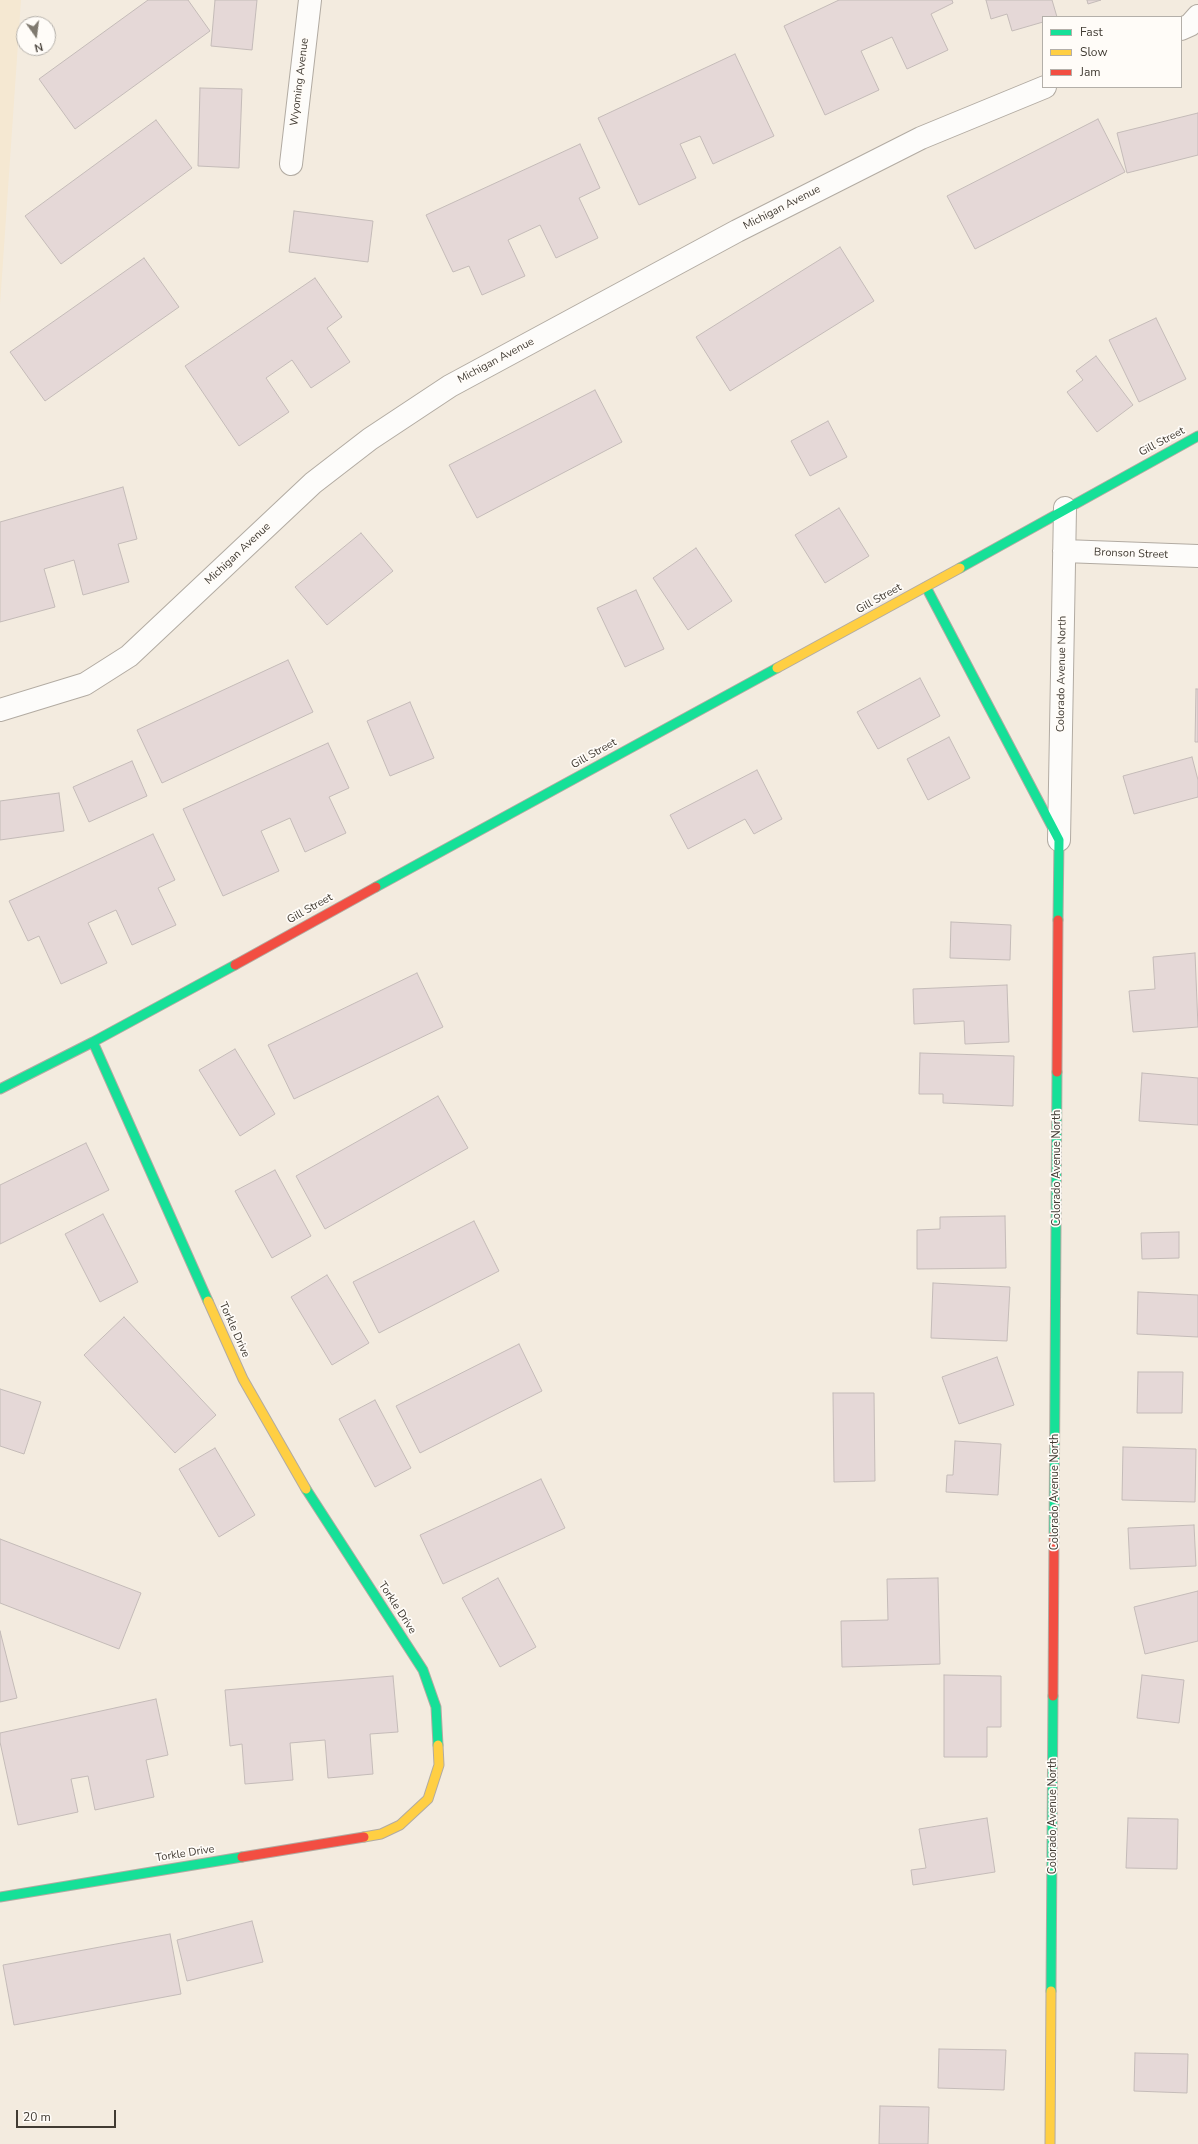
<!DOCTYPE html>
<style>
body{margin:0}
#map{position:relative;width:1198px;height:2144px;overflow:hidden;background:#f3ebdf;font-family:"Nunito Sans",sans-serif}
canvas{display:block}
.legend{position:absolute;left:1042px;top:16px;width:140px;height:72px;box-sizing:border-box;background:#fffcf8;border:1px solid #b3afa9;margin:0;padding:5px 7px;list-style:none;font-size:12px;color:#413b33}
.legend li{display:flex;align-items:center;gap:8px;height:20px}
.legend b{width:20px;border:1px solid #b3afa9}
.north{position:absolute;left:16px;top:16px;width:40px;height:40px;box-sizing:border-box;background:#fffcf8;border:1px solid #b3afa9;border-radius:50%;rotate:166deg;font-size:11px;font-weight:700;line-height:16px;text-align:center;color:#413b33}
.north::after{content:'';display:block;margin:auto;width:14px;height:18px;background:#7f796f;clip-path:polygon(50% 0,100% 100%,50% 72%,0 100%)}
.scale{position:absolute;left:16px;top:2110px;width:100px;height:18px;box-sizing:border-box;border:2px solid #413b33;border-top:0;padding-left:5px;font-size:12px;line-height:14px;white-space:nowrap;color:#413b33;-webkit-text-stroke:3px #fffcf8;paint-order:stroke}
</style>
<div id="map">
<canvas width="1198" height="2144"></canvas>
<ul class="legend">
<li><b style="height:5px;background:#16e098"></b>Fast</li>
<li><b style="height:5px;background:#ffcf43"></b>Slow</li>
<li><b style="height:5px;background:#f24e42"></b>Jam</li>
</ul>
<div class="north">N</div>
<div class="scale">20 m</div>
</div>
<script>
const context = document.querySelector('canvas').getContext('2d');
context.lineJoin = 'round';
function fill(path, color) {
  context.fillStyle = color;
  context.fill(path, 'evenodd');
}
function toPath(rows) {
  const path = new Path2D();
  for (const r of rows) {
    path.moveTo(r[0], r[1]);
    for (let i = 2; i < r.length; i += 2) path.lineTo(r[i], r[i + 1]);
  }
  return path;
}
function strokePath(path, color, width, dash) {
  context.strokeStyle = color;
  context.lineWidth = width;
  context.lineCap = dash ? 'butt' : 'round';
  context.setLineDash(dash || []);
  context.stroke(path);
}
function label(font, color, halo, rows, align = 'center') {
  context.font = font + ' "Nunito Sans",sans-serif';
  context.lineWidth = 3.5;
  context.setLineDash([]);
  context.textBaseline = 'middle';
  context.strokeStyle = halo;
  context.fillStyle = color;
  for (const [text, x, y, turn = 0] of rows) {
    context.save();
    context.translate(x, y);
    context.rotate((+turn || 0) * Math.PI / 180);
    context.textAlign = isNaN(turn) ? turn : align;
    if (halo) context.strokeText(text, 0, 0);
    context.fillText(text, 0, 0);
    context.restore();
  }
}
fill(toPath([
 [0,0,21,0,0,305]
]), '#f5e8d2');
const building = toPath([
 [148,0,188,0,210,31,75,129,39,79,148,0],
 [215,0,257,0,252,50,211,46,215,0],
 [839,0,952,0,953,3,931,14,948,50,907,69,892,37,861,51,879,90,825,115,784,26,839,0],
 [986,0,1052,0,1057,17,1043,17,1043,22,1012,31,1007,14,991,19,986,0],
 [1087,0,1101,0,1088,4,1087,0],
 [735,54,774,136,713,164,700,136,680,144,696,178,639,205,598,118,735,54],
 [200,88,242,89,239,168,198,166,200,88],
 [1198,113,1198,155,1127,173,1117,133,1198,113],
 [1098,119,1125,172,975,249,947,196,1098,119],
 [156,120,192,168,61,264,25,216,156,120],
 [580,144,600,188,579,198,598,238,556,258,540,225,508,240,525,276,482,295,469,266,453,272,426,215,580,144],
 [294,211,373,221,368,262,289,252,294,211],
 [840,247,874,301,730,391,696,337,840,247],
 [144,258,179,307,45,401,10,352,144,258],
 [315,278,342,317,327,328,350,362,311,388,292,360,266,378,289,412,239,446,185,366,315,278],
 [1156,318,1186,379,1139,402,1109,340,1156,318],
 [1096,356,1133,405,1097,432,1067,392,1083,380,1076,371,1096,356],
 [595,390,622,442,477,518,449,465,595,390],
 [828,421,847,457,810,476,791,441,828,421],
 [123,487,137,539,118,544,129,582,83,595,74,560,44,569,55,607,0,622,0,522,123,487],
 [839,508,869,556,825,583,795,535,839,508],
 [361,533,393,571,327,625,295,587,361,533],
 [696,548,732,601,688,630,653,578,696,548],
 [636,590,664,649,625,667,597,608,636,590],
 [288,660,313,712,162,783,137,730,288,660],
 [920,678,940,716,878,749,857,712,920,678],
 [1196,689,1198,689,1198,742,1195,742,1196,689],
 [410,702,434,758,390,776,367,721,410,702],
 [949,737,970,778,928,800,907,759,949,737],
 [328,743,349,788,329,797,346,833,305,852,290,818,261,831,279,871,223,896,183,809,328,743],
 [1192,757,1198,780,1198,797,1134,814,1123,776,1192,757],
 [132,761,147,796,89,822,73,787,132,761],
 [757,770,782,819,754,834,745,819,688,849,670,815,757,770],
 [59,793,64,831,0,840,0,801,59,793],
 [153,834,175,880,158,888,176,925,132,945,116,910,88,923,107,963,61,984,39,936,28,941,9,901,153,834],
 [951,922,1011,925,1010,960,950,958,951,922],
 [1195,953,1198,1027,1133,1032,1129,991,1155,989,1153,957,1195,953],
 [417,973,443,1027,294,1099,268,1045,417,973],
 [1007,985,1009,1042,965,1044,964,1021,914,1024,913,989,1007,985],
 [235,1049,275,1114,240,1136,199,1070,235,1049],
 [920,1053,1014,1056,1013,1106,943,1103,943,1094,919,1094,920,1053],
 [1142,1073,1198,1078,1198,1125,1139,1121,1142,1073],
 [438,1096,468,1148,325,1229,296,1176,438,1096],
 [86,1143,109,1190,0,1244,0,1185,86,1143],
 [275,1170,311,1236,272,1258,235,1191,275,1170],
 [103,1214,138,1282,100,1302,65,1234,103,1214],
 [1005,1216,1006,1268,917,1269,917,1230,940,1229,940,1217,1005,1216],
 [474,1221,499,1271,379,1333,353,1282,474,1221],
 [1179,1232,1179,1258,1142,1259,1141,1233,1179,1232],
 [327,1275,369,1343,332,1365,291,1297,327,1275],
 [933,1283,1010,1287,1007,1341,931,1338,933,1283],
 [1138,1292,1198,1295,1198,1337,1137,1334,1138,1292],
 [124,1317,216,1415,175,1453,84,1355,124,1317],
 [519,1344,542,1391,420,1453,396,1406,519,1344],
 [997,1357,1014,1405,959,1424,942,1377,997,1357],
 [1138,1372,1183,1372,1182,1413,1137,1413,1138,1372],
 [0,1389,41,1402,24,1454,0,1446,0,1389],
 [833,1393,874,1393,875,1481,834,1482,833,1393],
 [375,1400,411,1468,375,1487,339,1419,375,1400],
 [955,1441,1001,1444,998,1495,946,1492,947,1475,953,1475,955,1441],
 [1123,1447,1196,1449,1195,1502,1122,1500,1123,1447],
 [215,1448,255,1515,219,1537,179,1469,215,1448],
 [541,1479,565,1528,443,1584,420,1535,541,1479],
 [1194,1525,1196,1566,1130,1569,1128,1528,1194,1525],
 [0,1539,141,1593,119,1649,0,1603,0,1539],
 [498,1578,536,1647,500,1667,462,1598,498,1578],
 [938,1578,940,1664,842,1667,841,1621,888,1620,887,1579,938,1578],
 [1198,1591,1198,1641,1145,1654,1134,1607,1198,1591],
 [0,1631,17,1698,0,1702,0,1631],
 [944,1675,1001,1676,1001,1727,987,1727,987,1757,944,1757,944,1675],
 [1142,1675,1184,1680,1179,1723,1137,1718,1142,1675],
 [393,1676,398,1732,370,1734,373,1774,328,1778,325,1740,290,1743,293,1780,245,1784,242,1744,230,1746,225,1690,393,1676],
 [156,1699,168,1755,146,1760,154,1797,95,1810,88,1776,71,1779,78,1812,18,1825,0,1742,0,1733,156,1699],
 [987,1818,995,1872,913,1885,911,1870,926,1868,919,1829,987,1818],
 [1128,1818,1178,1819,1177,1869,1126,1868,1128,1818],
 [252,1921,263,1962,187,1981,177,1940,252,1921],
 [170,1934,181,1994,14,2025,3,1965,170,1934],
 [939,2049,1006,2050,1004,2090,938,2088,939,2049],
 [1135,2053,1188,2054,1187,2093,1134,2091,1135,2053],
 [880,2106,929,2107,928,2144,879,2144,880,2106]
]);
fill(building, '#e5d8d7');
strokePath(building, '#c4bbb8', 1);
const street = toPath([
 [1181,29,1190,25,1198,16],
 [291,164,310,0],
 [1064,551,1198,556],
 [0,710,85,684,129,656,313,483,370,439,450,386,737,231,921,138,1045,87],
 [1059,840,1065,508]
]);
const fast = toPath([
 [960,568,1198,436],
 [926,587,1059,840,1058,920],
 [376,887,777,668],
 [93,1042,208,1301],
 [0,1089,93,1042,235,965],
 [306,1489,423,1670,436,1707,438,1745],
 [1054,1535,1057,1072],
 [0,1897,242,1857],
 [1051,1991,1053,1696]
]);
const slow = toPath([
 [777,668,960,568],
 [208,1301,243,1379,306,1489],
 [364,1837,381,1834,400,1825,428,1799,439,1765,438,1745],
 [1050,2144,1051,1991]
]);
const jam = toPath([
 [235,965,376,887],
 [1057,1072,1058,920],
 [1053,1696,1054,1535],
 [242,1857,364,1837]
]);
strokePath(street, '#b2aba2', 24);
strokePath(fast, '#b2aba2', 11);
strokePath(slow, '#b2aba2', 11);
strokePath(jam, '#b2aba2', 11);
strokePath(street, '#fdfcfa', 22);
strokePath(fast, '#16e098', 9);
strokePath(slow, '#ffcf43', 9);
strokePath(jam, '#f24e42', 9);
label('11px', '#413b33', '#fffcf8', [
 ["Wyoming Avenue",300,82,-83],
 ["Michigan Avenue",782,208,-27],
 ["Michigan Avenue",496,361,-28],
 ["Gill Street",1162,442,-28],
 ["Michigan Avenue",238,554,-43],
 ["Bronson Street",1131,554,2],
 ["Gill Street",879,599,-29],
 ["Colorado Avenue North",1062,674,-89],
 ["Gill Street",594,754,-29],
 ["Gill Street",310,909,-29],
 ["Colorado Avenue North",1057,1168,-90],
 ["Torkle Drive",234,1330,66],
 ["Colorado Avenue North",1055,1492,-90],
 ["Torkle Drive",397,1608,57],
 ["Colorado Avenue North",1053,1816,-90],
 ["Torkle Drive",185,1854,-9]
]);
</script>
